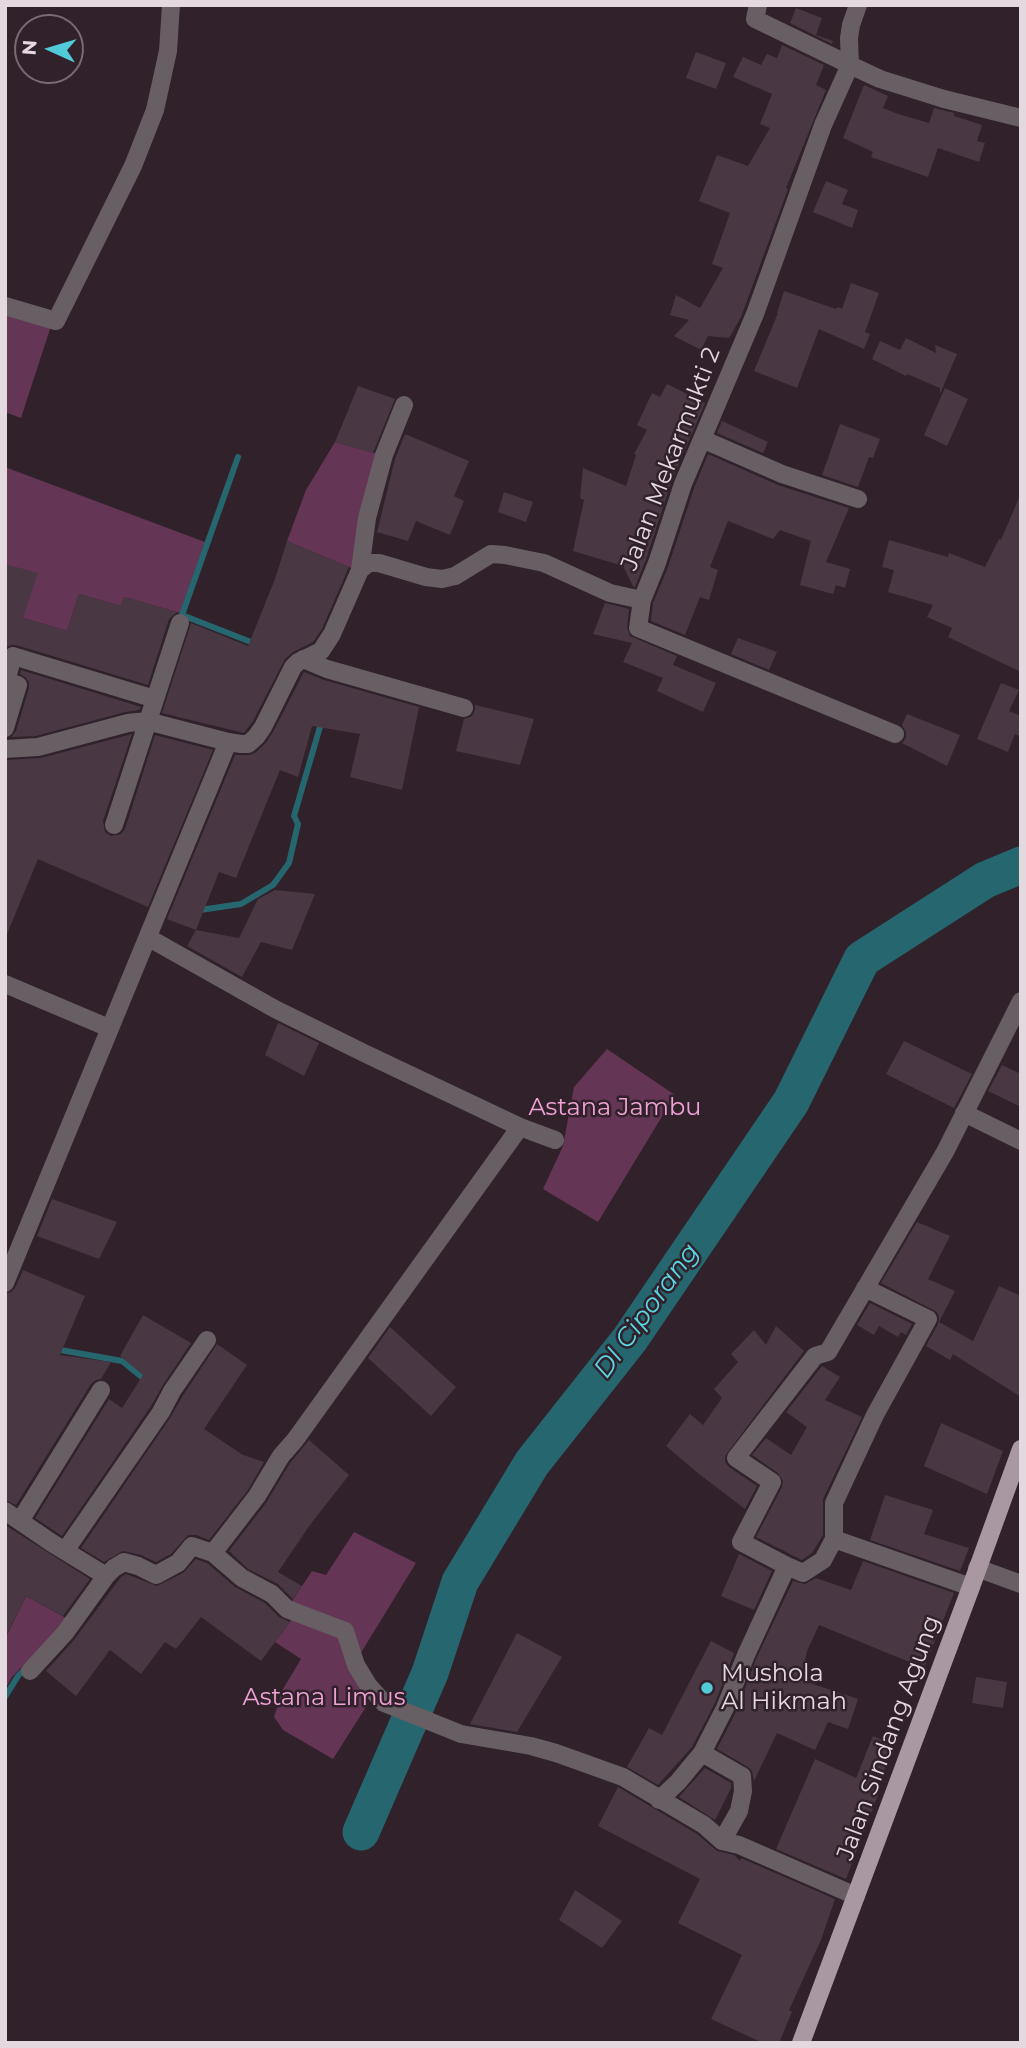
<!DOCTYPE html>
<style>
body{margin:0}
#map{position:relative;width:1026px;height:2048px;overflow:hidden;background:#30212b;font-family:Montserrat,sans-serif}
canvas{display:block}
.frame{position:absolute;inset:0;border:7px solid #e4d9df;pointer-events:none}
.north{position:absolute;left:14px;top:14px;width:70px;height:70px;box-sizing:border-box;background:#30212b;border:2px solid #786b73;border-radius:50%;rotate:274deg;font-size:19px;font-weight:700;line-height:28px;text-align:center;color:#e4d9df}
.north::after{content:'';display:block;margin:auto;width:24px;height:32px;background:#52cbd9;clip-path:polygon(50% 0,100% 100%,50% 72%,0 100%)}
</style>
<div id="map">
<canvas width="1026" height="2048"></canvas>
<div class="frame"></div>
<div class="north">N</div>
</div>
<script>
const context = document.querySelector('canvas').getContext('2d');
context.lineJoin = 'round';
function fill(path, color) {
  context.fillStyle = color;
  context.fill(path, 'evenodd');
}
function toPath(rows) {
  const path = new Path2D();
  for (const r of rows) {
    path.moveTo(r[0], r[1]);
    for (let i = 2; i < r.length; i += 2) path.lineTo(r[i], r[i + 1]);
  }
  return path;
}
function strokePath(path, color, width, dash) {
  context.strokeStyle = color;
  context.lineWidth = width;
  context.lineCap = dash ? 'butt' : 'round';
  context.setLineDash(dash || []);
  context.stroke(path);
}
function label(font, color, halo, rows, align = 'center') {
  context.font = font + ' Montserrat,sans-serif';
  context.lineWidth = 5;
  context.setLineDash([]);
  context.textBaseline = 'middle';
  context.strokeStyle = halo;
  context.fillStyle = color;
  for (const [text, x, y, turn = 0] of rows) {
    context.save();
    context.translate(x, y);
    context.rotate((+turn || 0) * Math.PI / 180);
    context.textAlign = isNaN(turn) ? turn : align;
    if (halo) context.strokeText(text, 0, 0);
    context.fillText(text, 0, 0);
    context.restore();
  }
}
fill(toPath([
 [5,313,51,326,21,418,5,412],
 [335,442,382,455,356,570,287,541,306,490],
 [5,467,205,542,180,613,124,597,121,606,79,594,67,631,23,618,5,564],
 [607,1049,675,1095,598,1222,543,1189,563,1146,574,1087],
 [354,1532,416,1563,359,1656,347,1628,290,1604,312,1571,326,1575],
 [26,1596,68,1619,12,1677,5,1689,5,1639],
 [293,1618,341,1634,368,1694,366,1707,333,1759,283,1730,274,1717,283,1689,301,1659,275,1642]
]), '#643554');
strokePath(toPath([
 [238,457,182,615,256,644],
 [200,910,241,904,273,885,289,863,298,824,294,816,322,720],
 [55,1349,122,1361,148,1382],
 [5,1697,18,1676,27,1667]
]), '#26676f', 6);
strokePath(toPath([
 [361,1832,430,1673,460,1582,532,1463,630,1339,791,1102,862,959,985,880,1021,865]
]), '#26676f', 37);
fill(toPath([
 [796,8,822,18,816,35,833,41,832,44,790,23],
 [782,45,824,65,816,85,826,90,786,188,788,189,741,317,729,338,708,336,701,350,674,336,689,320,670,315,676,295,700,308,723,268,712,264,730,213,699,201,717,155,748,166,770,128,760,124,772,94,733,77,743,57,761,65,767,54,777,58],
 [696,52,726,63,716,89,686,78],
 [864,85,888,96,883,108,898,114,929,123,934,108,954,113,954,116,982,125,977,141,985,143,979,162,938,148,928,177,871,157,873,152,843,138],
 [826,181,848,190,842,204,858,210,852,228,813,212],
 [851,283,879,293,865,332,870,334,864,349,819,329,797,388,754,371,778,313,777,313,784,291,836,309,838,307,842,309],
 [906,338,936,353,935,345,957,354,940,394,940,388,907,374,906,376,872,359,880,341,900,350],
 [667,384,705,403,672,480,646,559,635,587,633,586,623,566,573,551,584,500,580,498,583,468,626,486,636,455,634,454,647,430,637,425,652,393,660,397],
 [358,386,395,399,373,453,335,442],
 [945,388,968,399,947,446,924,435],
 [722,421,768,442,763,453,717,433],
 [840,424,880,439,873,458,869,457,858,487,822,475],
 [405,434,469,461,454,496,464,501,450,535,416,521,408,541,377,532,395,459],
 [708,454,778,485,849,508,826,562,850,569,845,588,836,585,833,594,800,585,811,541,780,530,773,539,728,521,710,567,718,570,709,600,700,597,685,635,651,621,653,603,668,567,694,488],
 [504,492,533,502,526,522,498,512],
 [1021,493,1021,672,948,637,952,628,927,617,933,605,888,592,894,570,882,567,889,540,948,557,949,553,985,567,999,539,1001,540],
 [287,541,349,567,322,629,313,642,293,652,285,659,253,721,244,733,162,713,191,623,248,646,275,579],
 [5,564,38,573,23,618,67,631,79,594,121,606,124,597,177,612,169,619,148,685,16,645,11,645,5,648],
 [605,603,629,609,627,627,630,636,677,656,673,665,716,683,703,712,657,691,663,678,623,662,632,643,593,634],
 [738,638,777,652,769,670,731,654],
 [21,670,141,707,139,710,125,712,36,736,11,737,16,731,29,688,29,682,25,677,20,674],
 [304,672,324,680,419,707,402,790,350,777,360,734,312,726,298,777,280,770,236,878,219,872,196,930,167,919,235,755,249,755,255,753,265,744,273,732],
 [1001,683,1019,690,1009,711,1021,716,1021,737,1015,734,1008,752,977,739],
 [475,705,534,719,520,765,456,751,464,719,472,716,475,710],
 [907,714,960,735,947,766,902,743,906,738,906,732,902,725],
 [132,734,103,821,105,832,111,836,121,834,125,829,155,735,213,750,148,907,38,859,5,939,5,760,41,758],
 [275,890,315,894,292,950,261,942,242,977,187,946,196,930,239,938,258,899],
 [278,1023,319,1043,304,1076,265,1055],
 [904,1041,972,1074,954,1108,886,1074],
 [1002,1065,1021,1074,1021,1107,988,1091],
 [52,1199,117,1222,99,1259,37,1236],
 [917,1222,950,1236,928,1279,955,1291,939,1322,973,1341,999,1286,1021,1296,1021,1397,953,1354,950,1360,926,1346,938,1324,939,1318,937,1312,881,1283],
 [23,1270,85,1296,60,1355,111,1362,101,1379,96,1380,91,1384,16,1505,5,1500,5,1294,11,1292,15,1288],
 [870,1303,912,1324,906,1335,901,1332,898,1337,879,1326,874,1335,857,1325],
 [143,1315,191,1343,163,1385,151,1406,62,1536,35,1518,109,1399,122,1408,143,1375,120,1356],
 [776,1326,804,1351,725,1456,725,1462,729,1467,757,1486,745,1509,699,1474,666,1446,690,1414,703,1425,722,1398,714,1389,738,1362,731,1354,754,1330,766,1345],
 [390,1327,456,1387,431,1416,368,1358],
 [217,1344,247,1365,204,1429,243,1455,264,1462,248,1490,209,1540,196,1535,188,1535,171,1554,156,1562,141,1555,123,1551,104,1562,81,1548,170,1418,182,1397],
 [822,1366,840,1377,825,1400,862,1417,823,1499,823,1535,812,1553,802,1560,756,1537,782,1487,783,1481,778,1473,752,1455,766,1438,791,1455,807,1427,786,1412],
 [941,1423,1003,1451,987,1494,924,1466],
 [309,1440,349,1475,310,1525,278,1572,302,1586,293,1599,278,1584,248,1569,229,1551,266,1503,290,1463],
 [885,1495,933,1510,924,1534,969,1548,960,1571,870,1540],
 [5,1525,90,1579,63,1616,26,1596,5,1638],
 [739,1554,772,1571,754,1610,721,1596],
 [196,1559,207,1563,235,1587,265,1603,279,1617,290,1622,261,1661,201,1617,176,1649,165,1642,141,1674,110,1650,76,1696,46,1671,74,1640,121,1577,126,1574,157,1586,183,1573],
 [863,1561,954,1593,924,1668,819,1625,807,1651,801,1680,858,1699,848,1729,828,1722,815,1750,777,1733,754,1781,752,1771,748,1767,717,1749,736,1712,756,1659,793,1581,805,1584,816,1578,851,1590],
 [517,1633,562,1657,517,1732,470,1724],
 [711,1641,734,1653,715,1703,692,1747,658,1785,627,1767,649,1728,662,1735],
 [976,1677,1007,1682,1003,1708,972,1703],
 [873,1736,894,1745,877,1788,880,1790,846,1879,776,1849,815,1759,856,1778],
 [705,1768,731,1783,731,1788,715,1820,679,1797],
 [618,1787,697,1834,717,1851,734,1855,740,1861,741,1858,835,1899,821,1940,789,2010,792,2012,779,2043,763,2043,711,2019,742,1955,678,1923,700,1879,598,1826],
 [575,1890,622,1921,602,1948,559,1920]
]), '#493843');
strokePath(toPath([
 [758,5,755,19,850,65,849,38,851,25,858,5],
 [5,306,56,321,133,166,155,110,168,51,171,5],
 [702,439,782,474,858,499],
 [360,570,367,518,384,455,404,405],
 [642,600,638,628,895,734],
 [303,659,327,669,464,708],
 [5,728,18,685,6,682,13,656,155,699],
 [5,749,38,747,128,723,147,721,228,742,241,744,248,744,256,737,263,727,293,667,298,662,321,651,332,634,360,570,369,563,379,563,426,577,442,579,455,576,491,554,505,555,544,563,610,593,642,600,657,563,683,484,755,314,823,125,850,65,880,79,944,99,1021,118],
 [114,825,180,623],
 [149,938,275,1009,366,1054,520,1127,555,1140],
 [5,984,109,1028],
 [964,1113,1021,1141],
 [520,1127,295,1440,281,1456,257,1496,213,1553,242,1578,272,1594,287,1609,345,1631,356,1665,368,1685,384,1703,461,1734,531,1746,556,1753,623,1777,704,1825,722,1841,739,1845,856,1896],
 [5,1283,228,742],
 [5,1511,52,1543,106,1576,114,1568,124,1562,138,1566,156,1575,178,1563,192,1546,213,1553],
 [20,1521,101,1390],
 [834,1539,834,1503,875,1415,928,1319,865,1288],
 [65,1551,161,1412,172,1391,207,1340],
 [787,1566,741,1542,772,1482,736,1458,815,1356,828,1352,945,1152,1021,1001],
 [977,1568,1021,1584],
 [30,1671,65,1633,106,1576],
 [702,1753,742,1776,743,1791,739,1811,722,1841],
 [659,1800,678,1782,702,1753,725,1708,746,1655,787,1566,803,1573,823,1560,834,1539,971,1587]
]), '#685f64', 18);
strokePath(toPath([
 [801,2043,971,1587,1021,1449]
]), '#a998a2', 18);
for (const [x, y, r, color] of [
 [707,1688,7,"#52cbd9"]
]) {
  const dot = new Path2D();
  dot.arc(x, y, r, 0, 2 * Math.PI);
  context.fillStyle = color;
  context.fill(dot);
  strokePath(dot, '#30212b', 2.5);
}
label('24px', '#e4d9df', '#30212b', [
 ["Jalan Mekarmukti 2",671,459,-69],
 ["Jalan Sindang Agung",889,1738,-70]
]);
label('24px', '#f0a2d5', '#30212b', [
 ["Astana Jambu",615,1108],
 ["Astana Limus",324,1698]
]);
label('24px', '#e4d9df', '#30212b', [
 ["Mushola",721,1674],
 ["Al Hikmah",721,1702]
], 'left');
label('italic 26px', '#58d7e6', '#30212b', [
 ["DI Ciporang",647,1311,-54]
]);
</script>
